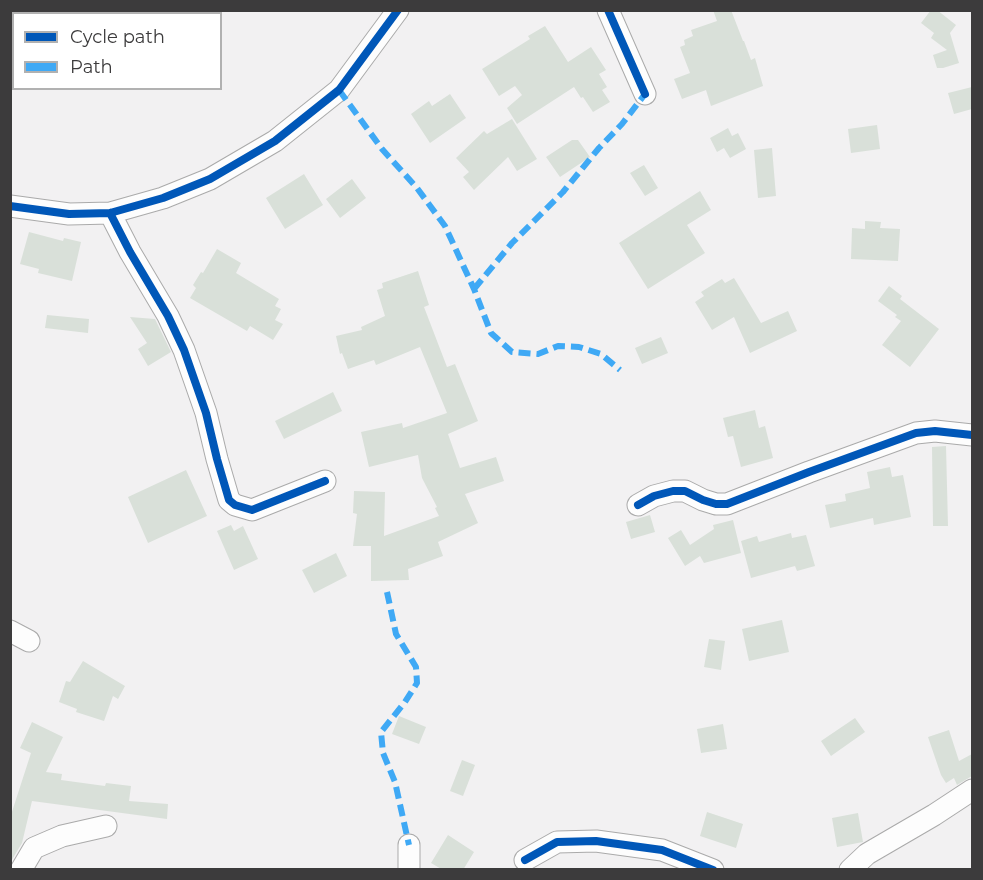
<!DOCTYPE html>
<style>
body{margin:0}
#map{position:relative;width:983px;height:880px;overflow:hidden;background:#f2f1f2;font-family:Montserrat,sans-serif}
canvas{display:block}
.frame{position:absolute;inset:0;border:12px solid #3c3b3c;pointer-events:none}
.legend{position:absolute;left:12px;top:12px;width:210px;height:78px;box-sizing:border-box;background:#fff;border:2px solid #b1b1b1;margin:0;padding:8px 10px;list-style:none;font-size:18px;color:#3c3b3c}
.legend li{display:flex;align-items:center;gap:12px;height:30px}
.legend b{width:30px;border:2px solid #b1b1b1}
</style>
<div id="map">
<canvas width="983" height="880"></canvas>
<div class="frame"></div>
<ul class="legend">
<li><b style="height:8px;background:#0057b8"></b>Cycle path</li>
<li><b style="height:8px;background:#3fa9f5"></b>Path</li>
</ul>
</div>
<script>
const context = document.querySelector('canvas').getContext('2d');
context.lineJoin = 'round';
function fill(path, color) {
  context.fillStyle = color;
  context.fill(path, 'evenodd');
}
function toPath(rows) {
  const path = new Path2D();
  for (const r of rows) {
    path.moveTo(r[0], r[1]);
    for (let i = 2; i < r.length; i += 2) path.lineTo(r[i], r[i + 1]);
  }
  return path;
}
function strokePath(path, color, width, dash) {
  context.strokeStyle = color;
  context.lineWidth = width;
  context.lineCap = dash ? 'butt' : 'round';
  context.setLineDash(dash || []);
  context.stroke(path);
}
fill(toPath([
 [713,10,731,10,743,41,744,41,751,60,755,58,763,86,711,106,706,90,682,99,674,79,690,73,680,47,685,45,684,40,693,36,691,30,717,21],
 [931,10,937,10,956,25,950,33,959,63,943,68,937,68,933,55,947,50,931,38,934,33,921,23],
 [545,26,568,62,591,47,606,70,599,74,607,87,602,90,610,102,593,112,583,97,581,98,574,87,517,124,507,108,522,95,515,86,499,96,482,69,530,39,528,36],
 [972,87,972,109,954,114,948,93],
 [450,94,466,118,430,143,411,114,429,101,432,106],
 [512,119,537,159,517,171,508,157,474,190,463,177,469,172,456,158,484,131,487,134],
 [877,125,880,149,851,153,848,129],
 [728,128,732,136,738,133,746,149,730,158,724,148,717,152,710,138],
 [572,140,578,140,590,157,560,177,546,157],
 [772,148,776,196,758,198,754,150],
 [644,165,658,188,645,196,630,173],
 [304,174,323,205,285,229,266,198],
 [352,179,366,198,340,218,326,199],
 [700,191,711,210,687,225,705,253,648,289,619,243],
 [865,221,881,222,880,228,900,229,898,261,851,259,852,228,865,229],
 [29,232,63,241,64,238,81,242,72,281,38,273,39,269,20,264],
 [217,249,241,263,236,273,279,299,275,306,281,309,275,320,283,324,273,340,250,326,247,331,190,298,196,288,193,285,201,272,203,273],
 [418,271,429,305,424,307,447,367,455,364,478,421,448,434,460,468,496,457,504,481,465,494,478,523,438,542,443,556,408,569,409,580,371,581,371,546,353,546,357,514,353,513,354,491,385,492,384,536,439,516,435,508,437,507,422,478,418,455,369,467,361,432,402,423,403,428,447,413,420,347,376,365,374,360,348,369,342,353,340,354,336,336,362,330,361,327,385,316,377,290,383,288,382,283],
 [734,278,761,323,788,311,797,331,750,353,734,317,712,330,695,302,704,296,701,292,722,279,725,283],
 [889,286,902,296,900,299,939,329,910,367,882,345,901,321,895,317,897,315,878,301],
 [47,315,89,319,88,333,45,328],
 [130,317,155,319,171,352,148,366,138,349,147,343],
 [661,337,668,353,642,364,635,348],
 [333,392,342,411,284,439,275,421],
 [755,410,759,428,765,426,773,458,741,467,733,436,728,437,723,418],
 [946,446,948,526,933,526,932,447],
 [890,467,892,477,903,475,911,517,874,525,873,518,830,528,825,505,846,501,845,494,870,488,867,472],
 [186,470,207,516,148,543,128,497],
 [650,515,655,532,631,539,626,522],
 [733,520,741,553,704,563,700,556,685,566,668,538,681,530,690,545,714,529,713,525],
 [231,525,234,531,243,526,258,559,234,570,217,531],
 [791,533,792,538,806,535,815,566,797,571,795,566,751,578,741,541,757,536,759,542],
 [336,553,347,576,314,593,302,570],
 [782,620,789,652,749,661,742,629],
 [709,639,725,641,721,670,704,667],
 [83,661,125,686,118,699,113,696,104,721,76,712,77,709,59,702,66,681,70,682],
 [399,716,426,727,419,744,392,734],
 [855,718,865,732,831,756,821,741],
 [32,722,63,737,46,772,62,774,61,780,105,786,106,783,131,786,129,801,168,804,167,819,32,801,22,843,10,863,10,818,31,753,20,748],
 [723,724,727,749,701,753,697,729],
 [949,730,959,761,972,754,972,776,957,785,954,778,946,783,941,775,928,737],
 [462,760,475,765,463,796,450,791],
 [707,812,743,824,736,848,700,836],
 [858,813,863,842,837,847,832,818],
 [448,835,474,852,463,870,443,870,431,863]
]), '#d9e0d9');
const street = toPath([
 [608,10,645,94],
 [10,206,69,214,110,213,163,198,210,179,275,141,339,90,398,10],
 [110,213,130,252,168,316,184,350,206,413,217,459,229,500,235,505,252,510,325,481],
 [638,505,654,496,673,491,685,491,703,500,716,504,727,504,809,472,916,433,935,431,972,435],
 [10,631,29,641],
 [525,860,557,842,596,841,662,850,713,870],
 [21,870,34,848,62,836,106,826],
 [409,870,409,845],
 [850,870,867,854,934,815,972,790]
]);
strokePath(street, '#aaa', 23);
strokePath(street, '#fdfdfd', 21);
strokePath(toPath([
 [339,90,382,149,417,188,445,226,474,289,491,333,512,352,538,354,558,346,579,347,601,354,620,370],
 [474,289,512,243,563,192,599,148,622,124,645,94],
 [387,592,396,634,416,667,417,683,405,702,381,732,383,753,395,782,409,845]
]), '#3fa9f5', 6, [12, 6]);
strokePath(toPath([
 [608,10,645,94],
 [10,206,69,214,110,213,163,198,210,179,275,141,339,90,398,10],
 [110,213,130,252,168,316,184,350,206,413,217,459,229,500,235,505,252,510,325,481],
 [638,505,654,496,673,491,685,491,703,500,716,504,727,504,809,472,916,433,935,431,972,435],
 [525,860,557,842,596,841,662,850,713,870]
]), '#0057b8', 8);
</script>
